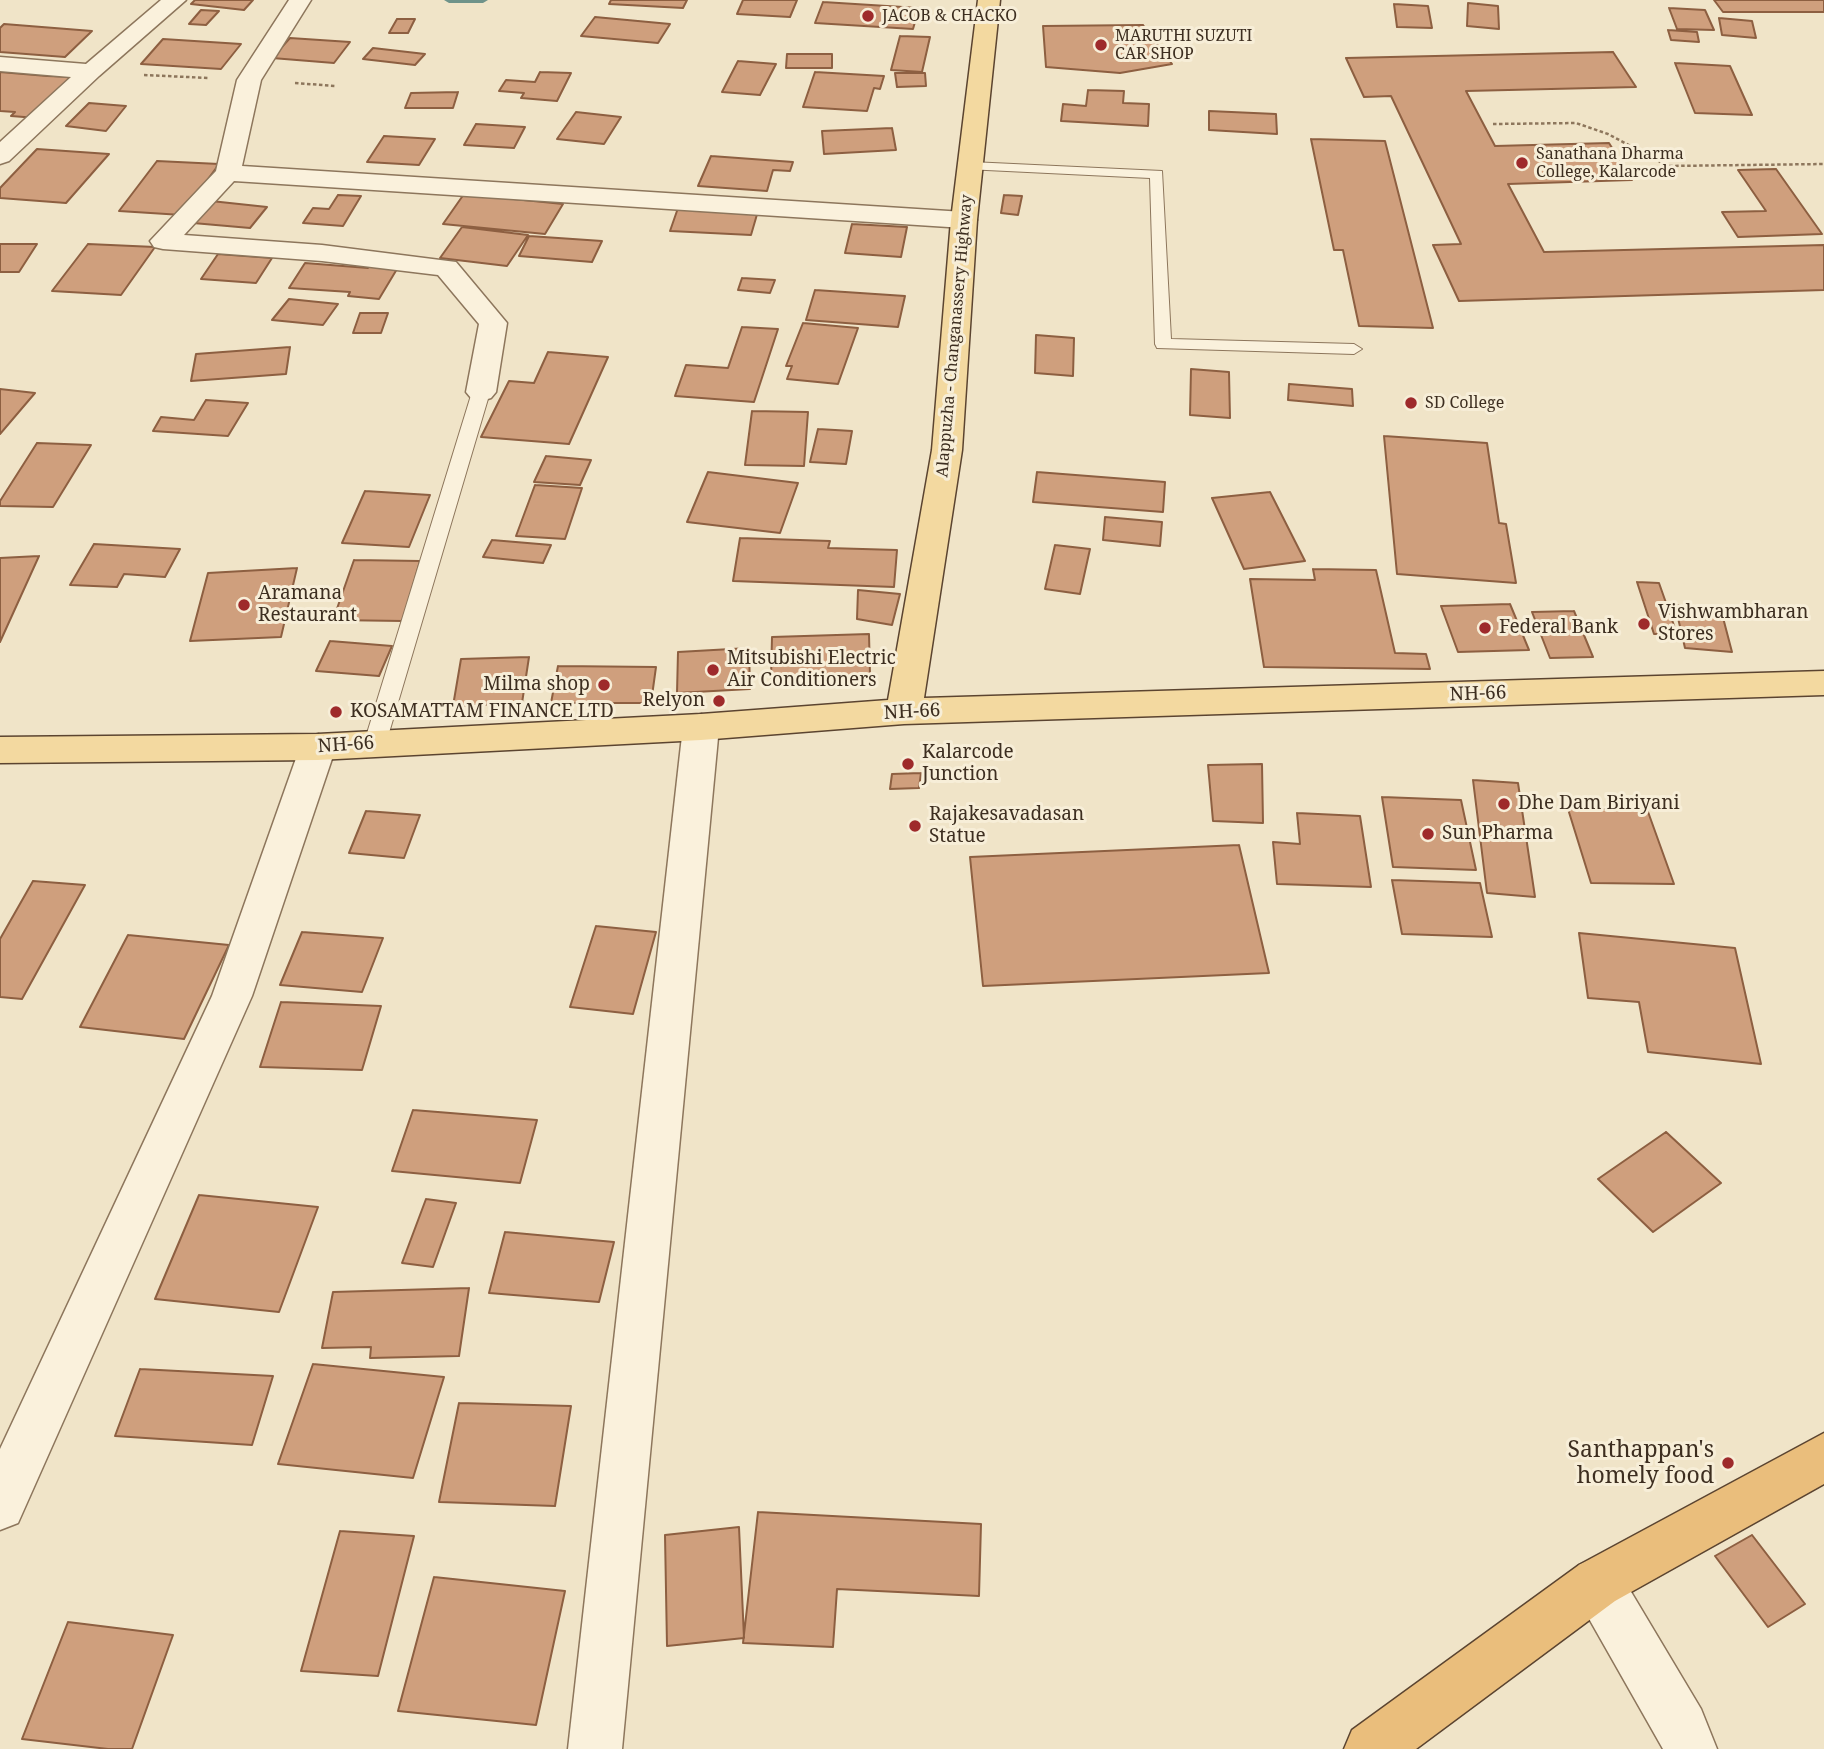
<!DOCTYPE html>
<style>
body{margin:0}
canvas{display:block;background:#f0e4c8}
</style>
<canvas width="1824" height="1749"></canvas>
<script>
const context = document.querySelector('canvas').getContext('2d');
context.lineJoin = 'round';
function toPath(rows) {
  const path = new Path2D();
  for (const r of rows) {
    path.moveTo(r[0], r[1]);
    for (let i = 2; i < r.length; i += 2) path.lineTo(r[i], r[i + 1]);
  }
  return path;
}
function fill(path, color) {
  context.fillStyle = color;
  context.fill(path, 'evenodd');
}
function strokePath(path, color, width, dash) {
  context.strokeStyle = color;
  context.lineWidth = width;
  context.lineCap = dash ? 'butt' : 'round';
  context.setLineDash(dash || []);
  context.stroke(path);
}
function label(font, color, halo, rows, align = 'center') {
  context.font = font + ' "Noto Serif",serif';
  context.lineWidth = 6;
  context.setLineDash([]);
  context.textBaseline = 'middle';
  context.strokeStyle = halo;
  context.fillStyle = color;
  for (const [text, x, y, turn = 0] of rows) {
    context.save();
    context.translate(x, y);
    context.rotate((+turn || 0) * Math.PI / 180);
    context.textAlign = isNaN(turn) ? turn : align;
    if (halo) context.strokeText(text, 0, 0);
    context.fillText(text, 0, 0);
    context.restore();
  }
}
fill(toPath([
 [444,0,488,0,483,3,449,3,444,0]
]), '#6f938a');
const building = toPath([
 [195,0,253,0,244,10,191,4,195,0],
 [611,0,687,0,683,8,609,4,611,0],
 [743,0,797,0,790,17,737,14,743,0],
 [1714,0,1824,0,1824,12,1723,12,1714,0],
 [823,2,919,8,913,29,815,23,823,2],
 [1468,3,1498,6,1499,29,1467,26,1468,3],
 [1394,4,1428,6,1432,28,1397,27,1394,4],
 [1669,8,1705,10,1714,30,1677,29,1669,8],
 [201,10,219,11,206,25,189,24,201,10],
 [595,17,670,24,658,43,581,36,595,17],
 [1719,18,1752,21,1756,38,1722,35,1719,18],
 [397,19,415,19,408,33,389,33,397,19],
 [4,24,92,31,65,57,0,52,0,28,4,24],
 [1143,25,1172,64,1120,73,1046,67,1043,26,1143,25],
 [1668,30,1697,32,1699,42,1671,40,1668,30],
 [900,36,930,37,922,72,891,70,900,36],
 [290,38,350,42,334,63,272,58,290,38],
 [163,39,241,44,221,69,141,64,163,39],
 [373,48,425,54,415,65,363,59,373,48],
 [1613,52,1636,87,1466,91,1495,146,1609,143,1632,180,1508,184,1544,252,1824,245,1824,290,1459,301,1433,245,1461,244,1391,96,1364,97,1346,58,1613,52],
 [787,54,832,54,832,68,786,68,787,54],
 [738,61,776,64,760,95,722,92,738,61],
 [1675,63,1730,66,1752,115,1695,113,1675,63],
 [0,72,47,76,77,77,37,118,11,116,15,112,0,111,0,72],
 [540,72,571,73,557,101,521,98,524,93,499,91,506,80,535,82,540,72],
 [815,72,884,76,880,89,874,88,867,111,803,107,815,72],
 [895,73,925,73,926,86,897,87,895,73],
 [1088,90,1124,91,1123,103,1149,104,1148,126,1061,121,1063,104,1086,106,1088,90],
 [458,92,453,108,405,108,411,93,458,92],
 [89,103,126,106,106,131,66,126,89,103],
 [1209,111,1276,114,1277,134,1209,130,1209,111],
 [576,112,621,117,604,144,557,139,576,112],
 [476,124,525,127,514,148,464,145,476,124],
 [892,128,896,150,824,154,822,131,892,128],
 [384,136,435,139,419,165,367,162,384,136],
 [1311,139,1385,141,1433,328,1359,326,1343,250,1334,250,1311,139],
 [37,149,109,154,66,203,0,198,0,188,37,149],
 [711,156,793,162,790,171,773,170,767,191,698,186,711,156],
 [157,161,219,164,182,215,119,211,157,161],
 [1776,169,1822,234,1738,237,1722,212,1766,211,1738,170,1776,169],
 [464,194,563,204,545,234,443,224,464,194],
 [338,195,361,196,343,226,303,223,313,208,329,209,338,195],
 [1004,195,1022,196,1018,215,1001,213,1004,195],
 [211,201,267,207,250,228,193,223,211,201],
 [678,208,758,211,751,235,670,231,678,208],
 [852,224,907,227,901,257,845,253,852,224],
 [462,227,528,235,507,266,440,258,462,227],
 [529,236,602,241,592,262,519,256,529,236],
 [0,244,37,244,19,272,0,272,0,244],
 [88,244,155,247,121,295,52,291,88,244],
 [218,254,272,258,256,283,201,279,218,254],
 [372,262,400,264,379,299,348,296,350,292,289,288,305,263,368,268,372,262],
 [742,278,775,280,770,293,738,290,742,278],
 [815,290,905,296,898,327,806,320,815,290],
 [289,299,338,304,323,325,272,320,289,299],
 [360,313,388,313,381,333,353,333,360,313],
 [803,323,858,328,838,384,787,379,792,366,786,366,803,323],
 [742,327,778,329,754,402,675,396,686,365,728,368,742,327],
 [1036,335,1074,338,1073,376,1035,373,1036,335],
 [290,347,286,374,191,381,196,354,290,347],
 [548,352,608,357,569,444,481,437,509,381,534,383,548,352],
 [1191,369,1229,372,1230,418,1190,415,1191,369],
 [1289,384,1352,389,1353,406,1288,400,1289,384],
 [0,389,35,393,0,434,0,389],
 [206,400,248,403,228,436,153,431,161,417,194,420,206,400],
 [752,411,808,412,804,466,745,465,752,411],
 [818,429,852,431,846,464,810,462,818,429],
 [1384,436,1487,443,1499,523,1506,524,1516,583,1397,574,1384,436],
 [37,443,91,445,53,507,0,506,0,501,37,443],
 [546,456,591,460,580,485,534,482,546,456],
 [708,472,798,483,780,533,687,522,708,472],
 [1037,472,1165,482,1163,512,1033,502,1037,472],
 [535,485,582,488,565,539,516,536,535,485],
 [365,491,430,495,409,547,342,543,365,491],
 [1270,492,1305,561,1244,569,1212,498,1270,492],
 [1105,517,1162,522,1160,546,1103,540,1105,517],
 [740,538,830,541,828,548,897,550,894,587,733,581,740,538],
 [492,540,551,545,543,563,483,557,492,540],
 [94,544,180,549,165,577,124,574,117,587,70,585,94,544],
 [1055,545,1090,549,1080,594,1045,589,1055,545],
 [39,556,0,642,0,558,39,556],
 [354,560,420,561,403,621,333,620,354,560],
 [297,568,281,637,190,641,208,573,297,568],
 [1313,569,1376,570,1395,653,1426,654,1430,669,1264,667,1250,579,1315,580,1313,569],
 [1637,582,1659,583,1677,634,1654,634,1637,582],
 [858,590,900,594,892,625,857,619,858,590],
 [1510,604,1529,650,1458,652,1441,606,1510,604],
 [1675,605,1721,610,1732,652,1685,648,1675,605],
 [1574,611,1593,657,1550,658,1532,612,1574,611],
 [869,634,870,675,771,678,772,637,869,634],
 [330,641,392,646,379,676,316,671,330,641],
 [749,648,750,689,677,693,678,652,749,648],
 [529,657,522,703,453,706,461,659,529,657],
 [558,666,656,667,651,703,551,703,558,666],
 [1262,764,1263,823,1213,821,1208,765,1262,764],
 [921,773,919,788,890,789,892,774,921,773],
 [1473,780,1518,783,1535,897,1487,893,1473,780],
 [1382,797,1461,800,1476,870,1393,867,1382,797],
 [1568,809,1647,809,1674,884,1591,883,1568,809],
 [366,811,420,815,404,858,349,853,366,811],
 [1297,813,1360,816,1371,887,1277,884,1273,842,1300,844,1297,813],
 [1239,845,1269,973,983,986,970,857,1239,845],
 [1392,880,1480,883,1492,937,1402,934,1392,880],
 [33,881,85,885,22,999,0,997,0,939,33,881],
 [596,926,656,932,633,1014,570,1007,596,926],
 [302,932,383,938,362,992,280,985,302,932],
 [1579,933,1735,948,1761,1064,1648,1052,1639,1002,1588,998,1579,933],
 [128,935,229,945,184,1039,80,1027,128,935],
 [281,1002,381,1006,362,1070,260,1067,281,1002],
 [413,1110,537,1120,520,1183,392,1171,413,1110],
 [1666,1132,1721,1183,1653,1232,1598,1179,1666,1132],
 [199,1195,318,1207,279,1312,155,1299,199,1195],
 [426,1199,456,1203,433,1267,402,1263,426,1199],
 [505,1232,614,1242,599,1302,489,1293,505,1232],
 [469,1288,459,1356,370,1358,371,1347,322,1348,333,1292,469,1288],
 [313,1364,444,1377,413,1478,278,1464,313,1364],
 [140,1369,273,1376,252,1445,115,1436,140,1369],
 [459,1403,571,1406,555,1506,439,1502,459,1403],
 [758,1512,981,1524,979,1596,837,1589,833,1647,743,1643,758,1512],
 [739,1527,744,1638,667,1646,665,1535,739,1527],
 [340,1531,414,1536,378,1676,301,1671,340,1531],
 [1752,1535,1805,1604,1768,1627,1715,1556,1752,1535],
 [434,1577,565,1591,536,1725,398,1711,434,1577],
 [68,1622,173,1635,132,1749,108,1749,22,1739,68,1622]
]);
fill(building, '#cf9f7d');
strokePath(building, '#8d5f41', 2);
const service = toPath([
 [971,162,1162,171,1171,339,1354,344,1362,349,1354,354,1157,348,1155,344,1150,178,966,169,964,166,966,163,971,162],
 [481,387,490,392,386,743,383,748,375,751,367,748,364,743,472,392,481,387]
]);
const minor = toPath([
 [161,0,186,0,99,76,9,161,0,164,0,142,71,77,0,71,0,57,86,64,161,0],
 [289,0,311,0,261,80,242,166,964,212,973,214,977,220,973,226,964,228,234,181,184,235,322,245,456,262,507,323,496,392,491,398,481,401,471,398,466,392,479,324,438,275,322,261,163,249,154,247,150,241,216,171,237,80,289,0],
 [318,734,331,738,336,747,252,996,18,1523,0,1530,0,1449,212,996,300,747,305,738,318,734],
 [1597,1557,1615,1565,1701,1709,1717,1749,1663,1749,1579,1601,1571,1583,1579,1565,1597,1557]
]);
const tertiary = toPath([
 [701,714,714,718,719,727,622,1749,568,1749,683,727,688,718,701,714]
]);
const primary = toPath([
 [978,0,1000,0,977,220,962,450,924,698,1824,671,1824,695,904,724,701,740,318,760,0,763,0,737,318,734,701,714,888,700,932,450,951,220,978,0]
]);
const trunk = toPath([
 [1824,1433,1824,1484,1615,1601,1416,1749,1344,1749,1352,1730,1579,1565,1824,1433]
]);
strokePath(service, '#8d765c', 2);
strokePath(minor, '#8d765c', 3);
strokePath(tertiary, '#8d765c', 3);
strokePath(primary, '#5b4430', 3);
strokePath(trunk, '#5b4430', 3);
strokePath(toPath([
 [144,75,209,78],
 [295,83,335,86],
 [1493,124,1576,123,1608,134,1668,166,1824,164]
]), '#8d765c', 2.5, [3.5, 2.5]);
fill(service, '#faf1dc');
fill(minor, '#faf1dc');
fill(tertiary, '#faf1dc');
fill(primary, '#f3d9a0');
fill(trunk, '#eabe7c');
for (const [x, y, r, color] of [
 [868,16,7,"#9e2a2b"],
 [1101,45,7,"#9e2a2b"],
 [1522,163,7,"#9e2a2b"],
 [1411,403,7,"#9e2a2b"],
 [244,605,7,"#9e2a2b"],
 [1644,624,7,"#9e2a2b"],
 [1485,628,7,"#9e2a2b"],
 [713,670,7,"#9e2a2b"],
 [604,685,7,"#9e2a2b"],
 [719,701,7,"#9e2a2b"],
 [336,712,7,"#9e2a2b"],
 [908,764,7,"#9e2a2b"],
 [1504,804,7,"#9e2a2b"],
 [915,826,7,"#9e2a2b"],
 [1428,834,7,"#9e2a2b"],
 [1728,1463,7,"#9e2a2b"]
]) {
  const dot = new Path2D();
  dot.arc(x, y, r, 0, 2 * Math.PI);
  context.fillStyle = color;
  context.fill(dot);
  strokePath(dot, '#f7eed8', 2.5);
}
label('16px', '#3d2e20', '#f7eed8', [
 ["JACOB & CHACKO",882,16],
 ["MARUTHI SUZUTI",1115,36],
 ["CAR SHOP",1115,54],
 ["Sanathana Dharma",1536,154],
 ["College, Kalarcode",1536,172],
 ["SD College",1425,403]
], 'left');
label('16px', '#3d2e20', '#f7eed8', [
 ["Alappuzha - Changanassery Highway",955,336,-85]
]);
label('19px', '#3d2e20', '#f7eed8', [
 ["Aramana",258,594],
 ["Restaurant",258,616],
 ["Vishwambharan",1658,613],
 ["Stores",1658,635],
 ["Federal Bank",1499,628],
 ["Mitsubishi Electric",727,659],
 ["Air Conditioners",727,681],
 ["Milma shop",590,685,"right"],
 ["Relyon",705,701,"right"],
 ["KOSAMATTAM FINANCE LTD",350,712],
 ["Kalarcode",922,753],
 ["Junction",922,775],
 ["Dhe Dam Biriyani",1518,804],
 ["Rajakesavadasan",929,815],
 ["Statue",929,837],
 ["Sun Pharma",1442,834]
], 'left');
label('19px', '#3d2e20', '#f7eed8', [
 ["NH-66",1478,694,-2],
 ["NH-66",912,712,-3],
 ["NH-66",346,745,-4]
]);
label('23px', '#3d2e20', '#f7eed8', [
 ["Santhappan's",1714,1450],
 ["homely food",1714,1476]
], 'right');
</script>
